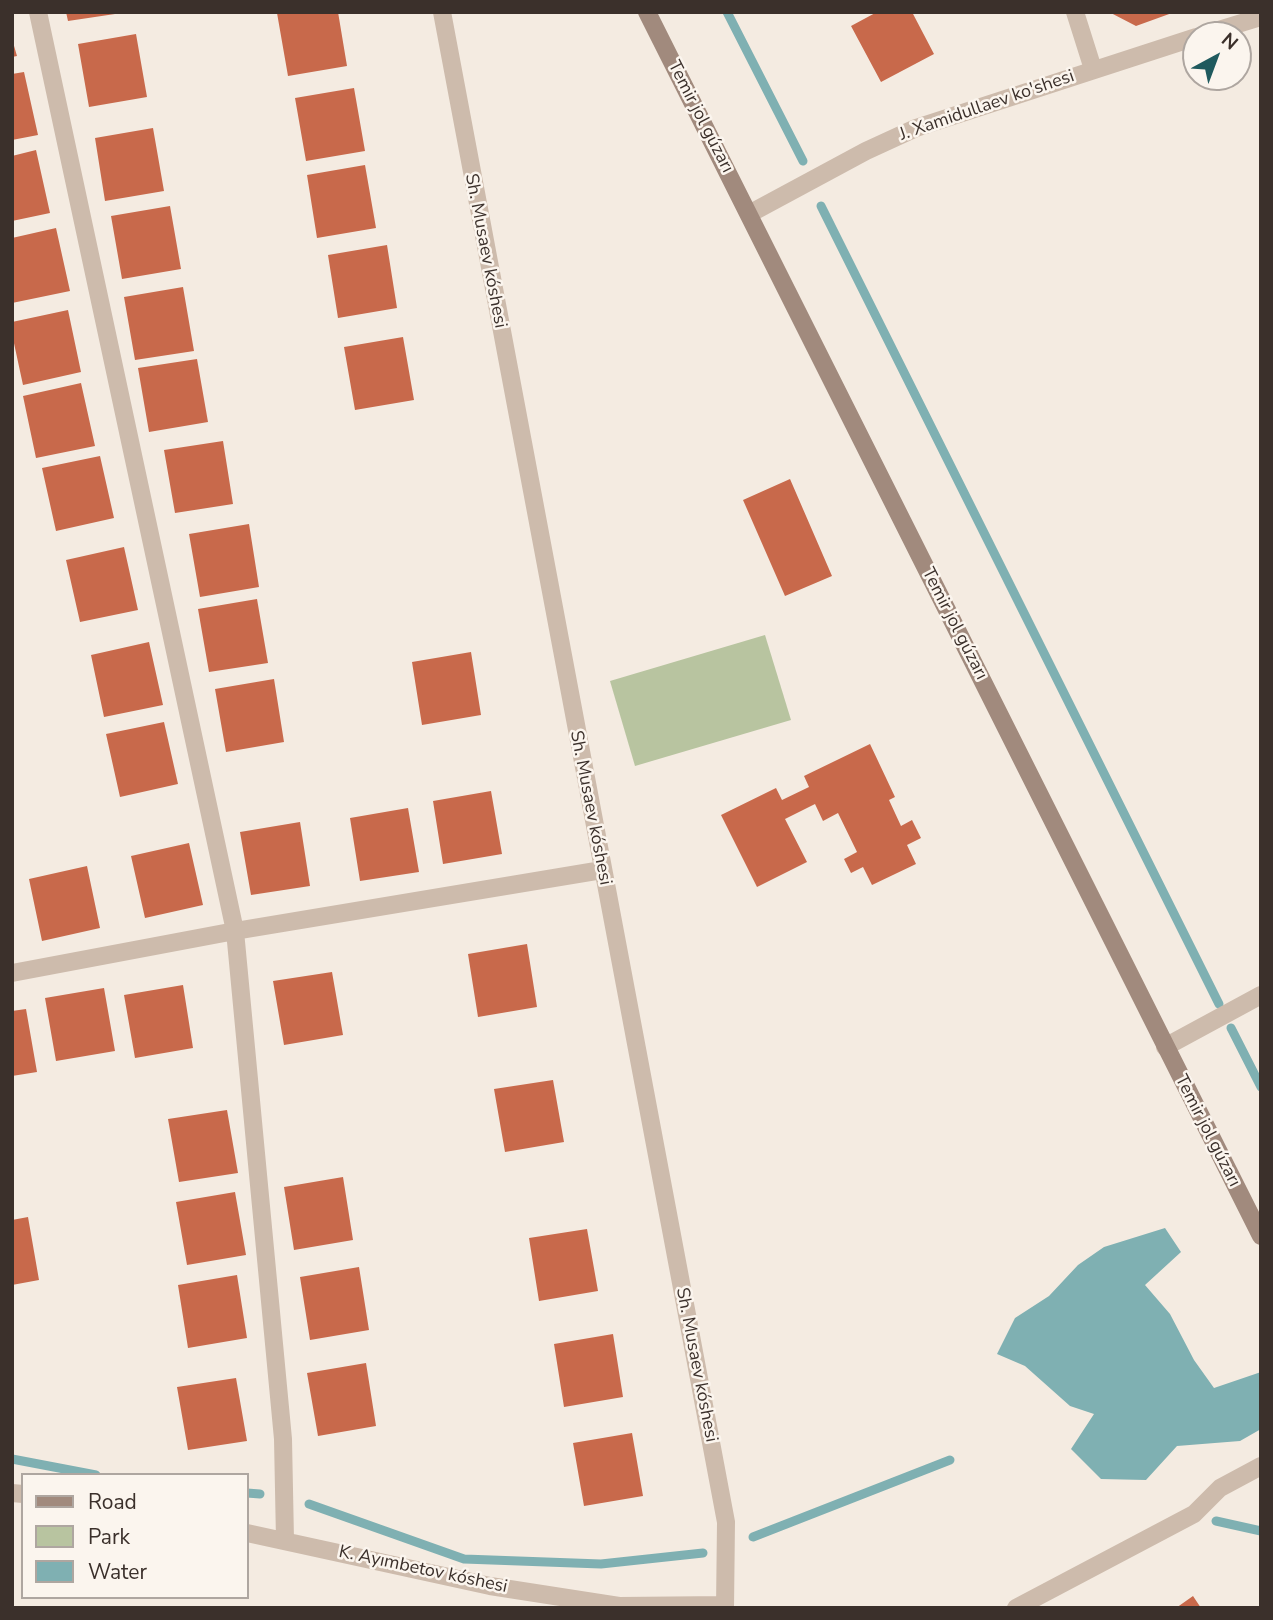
<!DOCTYPE html>
<meta charset="utf-8">
<style>
body{margin:0}
#map{position:relative;width:1273px;height:1620px;overflow:hidden;background:#f4ebe1;font-family:"Nunito Sans",sans-serif}
canvas{display:block}
.frame{position:absolute;inset:0;border:14px solid #3b302b;pointer-events:none}
.legend{position:absolute;left:21px;top:1473px;width:228px;height:126px;box-sizing:border-box;background:#fbf5ee;border:2px solid #aea6a0;margin:0;padding:9px 12px;list-style:none;font-size:21px;color:#3b302b}
.legend li{display:flex;align-items:center;gap:14px;height:35px}
.legend b{width:35px;border:2px solid #aea6a0}
.north{position:absolute;left:1182px;top:21px;width:70px;height:70px;box-sizing:border-box;background:#fbf5ee;border:2px solid #aea6a0;border-radius:50%;rotate:41deg;font-size:19px;font-weight:700;line-height:28px;text-align:center;color:#3b302b}
.north::after{content:'';display:block;margin:auto;width:24px;height:32px;background:#1f5a5e;clip-path:polygon(50% 0,100% 100%,50% 72%,0 100%)}
</style>
<div id="map">
<canvas width="1273" height="1620"></canvas>
<div class="frame"></div>
<ul class="legend">
<li><b style="height:9px;background:#a18a7d"></b>Road</li>
<li><b style="height:19px;background:#b8c4a0"></b>Park</li>
<li><b style="height:19px;background:#7fb0b2"></b>Water</li>
</ul>
<div class="north">N</div>
</div>
<script>
const context = document.querySelector('canvas').getContext('2d');
context.lineJoin = 'round';
function fill(path, color) {
  context.fillStyle = color;
  context.fill(path, 'evenodd');
}
function toPath(rows) {
  const path = new Path2D();
  for (const r of rows) {
    path.moveTo(r[0], r[1]);
    for (let i = 2; i < r.length; i += 2) path.lineTo(r[i], r[i + 1]);
  }
  return path;
}
function strokePath(path, color, width, dash) {
  context.strokeStyle = color;
  context.lineWidth = width;
  context.lineCap = dash ? 'butt' : 'round';
  context.setLineDash(dash || []);
  context.stroke(path);
}
function label(font, color, halo, rows, align = 'center') {
  context.font = font + ' "Nunito Sans",sans-serif';
  context.lineWidth = 5;
  context.setLineDash([]);
  context.textBaseline = 'middle';
  context.strokeStyle = halo;
  context.fillStyle = color;
  for (const [text, x, y, turn = 0] of rows) {
    context.save();
    context.translate(x, y);
    context.rotate((+turn || 0) * Math.PI / 180);
    context.textAlign = isNaN(turn) ? turn : align;
    if (halo) context.strokeText(text, 0, 0);
    context.fillText(text, 0, 0);
    context.restore();
  }
}
fill(toPath([
 [765,635,791,720,635,766,610,681]
]), '#b8c4a0');
fill(toPath([
 [1165,1228,1181,1252,1145,1285,1170,1314,1194,1360,1214,1388,1261,1372,1261,1429,1240,1441,1177,1446,1146,1480,1101,1479,1071,1449,1094,1414,1070,1406,1025,1366,997,1354,1015,1318,1049,1296,1078,1265,1104,1247]
]), '#7fb0b2');
strokePath(toPath([
 [727,12,803,161],
 [821,206,1219,1004],
 [1231,1028,1261,1087],
 [12,1459,96,1475],
 [247,1493,260,1494],
 [309,1504,464,1559,601,1564,703,1553],
 [1216,1521,1261,1531],
 [753,1537,950,1460]
]), '#7fb0b2', 9);
fill(toPath([
 [66,12,115,12,115,14,68,21],
 [338,12,347,66,288,76,277,13],
 [877,12,912,12,934,54,881,82,851,26],
 [1109,12,1172,12,1172,13,1136,26],
 [136,34,147,97,89,107,78,44],
 [12,39,17,56,12,57],
 [24,72,38,135,12,140,12,74],
 [354,88,365,151,306,161,295,98],
 [153,128,164,191,105,201,95,138],
 [36,150,50,213,12,221,12,156],
 [365,165,376,228,317,238,307,175],
 [170,206,181,269,122,279,111,216],
 [56,228,70,291,12,303,12,238],
 [387,245,397,308,338,318,328,255],
 [183,287,194,351,135,360,124,297],
 [68,310,81,372,23,385,12,334,12,322],
 [403,337,414,400,355,410,344,347],
 [197,359,208,422,149,432,138,368],
 [81,383,95,446,36,458,23,396],
 [223,441,233,504,175,513,164,450],
 [100,456,114,518,56,531,42,468],
 [790,479,832,576,785,596,743,500],
 [249,524,259,587,200,597,189,534],
 [124,547,138,610,80,622,66,560],
 [257,599,268,663,209,672,198,609],
 [149,642,163,705,104,717,91,655],
 [471,652,481,715,422,725,412,662],
 [274,679,284,742,226,752,215,689],
 [164,722,178,784,120,797,106,734],
 [870,744,895,797,889,800,901,826,912,820,921,838,907,845,916,864,872,885,863,867,851,873,844,859,857,852,838,813,823,821,815,804,785,819,807,862,757,887,721,815,776,788,782,800,809,787,804,776],
 [491,791,502,854,443,864,433,801],
 [408,808,419,872,360,881,350,818],
 [300,822,310,886,251,895,240,832],
 [189,843,203,905,145,918,131,856],
 [87,866,100,928,42,941,29,879],
 [527,944,537,1007,478,1017,468,954],
 [332,972,343,1035,284,1045,273,981],
 [183,985,193,1048,135,1058,124,995],
 [104,988,115,1051,56,1061,45,998],
 [26,1009,37,1072,12,1076,12,1011],
 [553,1080,564,1142,505,1152,494,1089],
 [227,1110,238,1173,179,1182,168,1119],
 [343,1177,353,1240,294,1250,284,1187],
 [235,1192,246,1255,187,1265,176,1202],
 [28,1217,39,1280,12,1285,12,1220],
 [587,1229,598,1291,539,1301,529,1238],
 [359,1267,369,1330,310,1340,300,1277],
 [237,1275,247,1338,188,1348,178,1285],
 [613,1334,623,1397,564,1407,554,1344],
 [366,1363,376,1426,318,1436,307,1373],
 [236,1378,247,1441,188,1450,177,1387],
 [632,1433,643,1496,584,1506,573,1443],
 [1193,1596,1201,1608,1176,1608]
]), '#c8694b');
strokePath(toPath([
 [38,12,235,931,283,1439,285,1540],
 [442,12,726,1522,725,1608],
 [1075,12,1093,69],
 [1202,35,1261,17],
 [749,214,866,151,916,128,1196,37],
 [12,973,235,931,602,870],
 [1165,1047,1261,995],
 [12,1493,23,1494],
 [247,1533,490,1586,619,1606,725,1605],
 [1016,1608,1194,1514,1220,1488,1261,1466]
]), '#cdbbac', 18);
strokePath(toPath([
 [647,12,1261,1236]
]), '#a18a7d', 18);
label('18px', '#3b302b', '#fbf5ee', [
 ["J. Xamidullaev ko'shesi",987,106,-19],
 ["Temir jol gúzarı",700,117,63],
 ["Sh. Musaev kóshesi",485,251,79],
 ["Temir jol gúzarı",954,624,63],
 ["Sh. Musaev kóshesi",590,808,79],
 ["Temir jol gúzarı",1207,1131,63],
 ["Sh. Musaev kóshesi",696,1365,79],
 ["K. Ayımbetov kóshesi",423,1570,12]
]);
</script>
